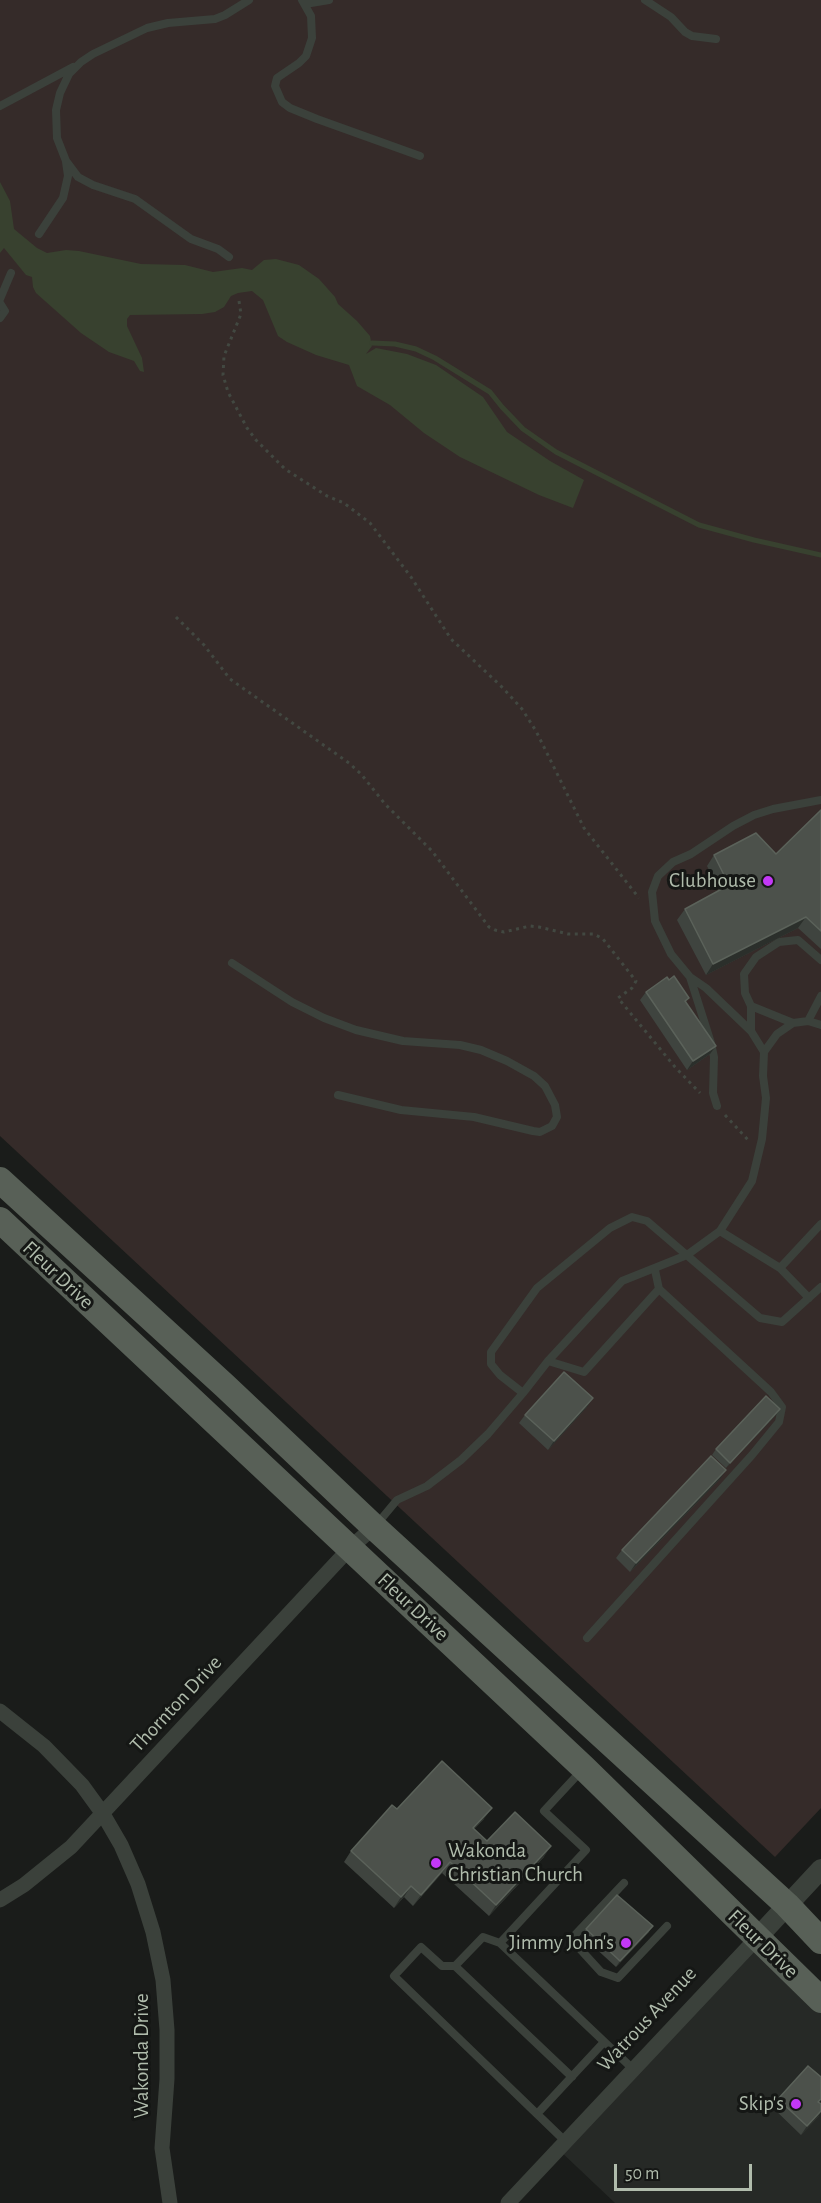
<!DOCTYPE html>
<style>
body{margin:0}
#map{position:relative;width:821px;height:2203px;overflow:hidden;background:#1a1c1a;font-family:"Alegreya Sans",sans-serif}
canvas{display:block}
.scale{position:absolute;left:614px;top:2164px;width:138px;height:27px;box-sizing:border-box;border:3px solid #b0bcac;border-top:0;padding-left:8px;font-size:18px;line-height:21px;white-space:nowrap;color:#b0bcac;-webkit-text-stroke:4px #151715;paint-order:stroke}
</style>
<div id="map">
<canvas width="821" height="2203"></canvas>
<div class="scale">50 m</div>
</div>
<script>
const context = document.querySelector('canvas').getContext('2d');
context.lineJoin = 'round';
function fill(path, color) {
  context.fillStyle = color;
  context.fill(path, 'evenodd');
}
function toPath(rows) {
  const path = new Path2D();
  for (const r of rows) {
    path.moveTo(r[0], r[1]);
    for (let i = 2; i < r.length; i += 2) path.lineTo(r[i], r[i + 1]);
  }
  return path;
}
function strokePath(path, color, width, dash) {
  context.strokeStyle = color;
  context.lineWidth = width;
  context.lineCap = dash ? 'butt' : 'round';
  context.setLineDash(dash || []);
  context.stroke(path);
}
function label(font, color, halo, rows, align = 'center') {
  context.font = font + ' "Alegreya Sans",sans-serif';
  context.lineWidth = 6;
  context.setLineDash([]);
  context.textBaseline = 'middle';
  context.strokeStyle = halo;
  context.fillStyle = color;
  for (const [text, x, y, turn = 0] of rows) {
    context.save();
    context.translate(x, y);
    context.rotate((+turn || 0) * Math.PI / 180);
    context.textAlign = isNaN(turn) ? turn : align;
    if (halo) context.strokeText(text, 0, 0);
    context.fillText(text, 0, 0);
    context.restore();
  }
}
fill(toPath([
 [757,1938,821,2000,821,2203,615,2203,558,2149]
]), '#262926');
fill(toPath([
 [0,0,821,0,821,1808,775,1857,0,1136]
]), '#352b29');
fill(toPath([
 [0,182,10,201,14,229,37,248,47,253,66,250,79,251,141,264,185,265,213,272,242,268,252,270,264,260,276,259,299,265,319,279,335,297,338,304,357,321,370,336,372,346,366,354,376,348,407,354,436,365,483,397,507,432,550,461,584,480,573,508,539,495,460,457,424,433,390,405,357,386,349,365,316,355,287,342,278,336,263,300,252,291,238,293,231,296,224,307,215,312,202,314,130,315,127,319,127,326,142,358,144,372,140,371,134,361,109,352,81,333,36,293,33,287,32,277,26,275,4,248,0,253]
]), '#38412f');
strokePath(toPath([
 [372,343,395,344,416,349,435,358,490,392,502,407,523,429,556,452,699,525,754,540,821,555]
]), '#38412f', 5);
strokePath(toPath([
 [239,301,241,314,224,356,223,375,228,392,247,428,256,440,285,469,327,496,344,503,370,523,411,577,451,639,503,688,522,709,536,731,584,828,639,898],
 [176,617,204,645,230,679,349,763,361,774,385,804,432,851,489,927,495,930,504,932,530,926,539,927,568,934,594,934,603,939,636,981,632,988,618,998,675,1067,700,1093],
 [725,1115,749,1141]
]), '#424841', 3, [3, 4.5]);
strokePath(toPath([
 [302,0,311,16,312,38,306,56,299,63,277,78,275,86,282,102,290,108,317,119,420,156],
 [303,0,311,3,329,0],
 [645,0,671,17,685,32,692,36,716,39],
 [0,106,73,67],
 [39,234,63,198,68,176,66,162],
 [229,257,218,249,191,239,135,199,93,185,78,177,66,161,57,138,56,110,60,93,69,74,81,62,93,54,147,28,168,23,215,19,225,15,249,0],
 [0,299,11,273],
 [0,303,5,311,0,318],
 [232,963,292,1002,324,1018,356,1030,403,1041,460,1045,481,1050,507,1061,534,1076,545,1086,555,1105,557,1117,552,1126,540,1132,533,1131,474,1117,401,1110,338,1095],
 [690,977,706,988,751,1031],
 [751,1006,793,1023],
 [808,1021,821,996],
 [764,1052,751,1031,751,1006,745,993,744,974,756,957,779,942,798,940,821,960],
 [717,1106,713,1093,714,1057,711,1043,690,977,671,954,655,921,652,892,658,876,673,862,691,854,733,826,754,815,773,809,821,800],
 [720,1231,780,1268,821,1224],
 [780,1268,809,1298],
 [548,1361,584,1372,659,1289,655,1270],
 [523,1393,548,1361,622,1281,687,1255,720,1231,752,1181,762,1139,766,1098,763,1076,764,1052,777,1034,793,1023,808,1021,821,1025],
 [377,1524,397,1500,427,1486,461,1460,488,1434,523,1393,500,1375,491,1364,491,1352,537,1288,610,1228,632,1217,647,1221,760,1318,782,1322,821,1287],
 [587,1638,752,1455,779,1422,782,1407,771,1392,659,1289],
 [624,1883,574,1936,580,1949,601,1972,618,1978,667,1926],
 [500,1943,586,1850,544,1811,582,1770],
 [455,1966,572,2077],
 [537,2114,604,2042],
 [565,2141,394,1976,421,1947,442,1966,455,1966,483,1937,500,1943,633,2069]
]), '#3b413b', 8);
strokePath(toPath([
 [0,1711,44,1746,82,1785,103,1814,121,1845,138,1884,153,1932,163,1980,167,2030,167,2079,162,2148,170,2203],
 [0,1900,24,1885,71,1847,350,1548,374,1527],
 [508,2203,757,1938]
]), '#3b413b', 15);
strokePath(toPath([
 [757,1938,821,1869]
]), '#3b413b', 20);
strokePath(toPath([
 [0,1180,225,1386,374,1527,787,1905,821,1941],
 [0,1220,584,1768,821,2000]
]), '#586057', 26);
fill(toPath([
 [821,810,821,949,798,928,706,975,677,920,685,909,719,890,707,866,714,855,776,854],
 [669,980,689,998,686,1002,710,1054,687,1070,640,1000,646,992],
 [587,1407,548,1450,519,1423,525,1415],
 [780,1409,776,1415,726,1468,712,1455,716,1449],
 [720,1479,630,1572,616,1558,622,1550],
 [397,1809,484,1819,474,1829,487,1841,544,1857,489,1916,442,1873,413,1906,404,1897,394,1908,344,1862,351,1851],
 [586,1929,649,1932,616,1967,581,1935],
 [778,2099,819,2103,819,2116,801,2135,772,2107]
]), '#3f443f');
fill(toPath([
 [806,917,798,928,706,975,713,964],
 [716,1046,710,1054,687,1070,693,1061],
 [593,1398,587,1407,548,1450,554,1441],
 [780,1409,776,1415,726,1468,730,1463],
 [726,1470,720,1479,630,1572,636,1563],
 [492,1808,484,1819,465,1839,473,1828],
 [551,1846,544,1857,489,1916,496,1905],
 [450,1862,442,1873,413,1906,421,1895],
 [411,1886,404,1897,394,1908,401,1897],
 [653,1926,649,1932,616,1967,620,1961],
 [821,2111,819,2116,801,2135,807,2126]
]), '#2b2f2b');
const building = toPath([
 [821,810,821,931,806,917,713,964,685,909,729,885,714,855,756,833,776,854,821,810],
 [674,976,689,998,685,1001,716,1046,693,1061,646,992,667,977,669,980,674,976],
 [564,1372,593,1398,554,1441,525,1415,564,1372],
 [766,1396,780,1409,730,1463,716,1449,766,1396],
 [711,1456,726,1470,636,1563,622,1550,711,1456],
 [442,1761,492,1808,473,1828,487,1841,515,1812,551,1846,496,1905,450,1862,421,1895,411,1886,401,1897,351,1851,392,1805,397,1809,442,1761],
 [617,1895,653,1926,620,1961,586,1929,617,1895],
 [808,2066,821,2077,821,2099,818,2102,821,2104,821,2111,807,2126,778,2099,808,2066]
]);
fill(building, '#4c514b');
strokePath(building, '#5b625a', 1.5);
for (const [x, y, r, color] of [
 [768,881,6,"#c338f6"],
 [436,1863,6,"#c338f6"],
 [626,1943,6,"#c338f6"],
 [796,2104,6,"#c338f6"]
]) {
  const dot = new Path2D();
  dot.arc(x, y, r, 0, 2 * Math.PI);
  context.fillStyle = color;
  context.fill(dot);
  strokePath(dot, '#151715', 2);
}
label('21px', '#b0bcac', '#151715', [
 ["Clubhouse",756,881],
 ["Wakonda",448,1851,"left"],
 ["Christian Church",448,1875,"left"],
 ["Jimmy John's",614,1943],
 ["Skip's",784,2104]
], 'right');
label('21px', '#b0bcac', '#151715', [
 ["Fleur Drive",58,1275,43],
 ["Fleur Drive",413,1607,43],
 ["Thornton Drive",176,1704,-47],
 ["Fleur Drive",763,1944,44],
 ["Watrous Avenue",647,2019,-47],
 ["Wakonda Drive",142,2056,-90]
]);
</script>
